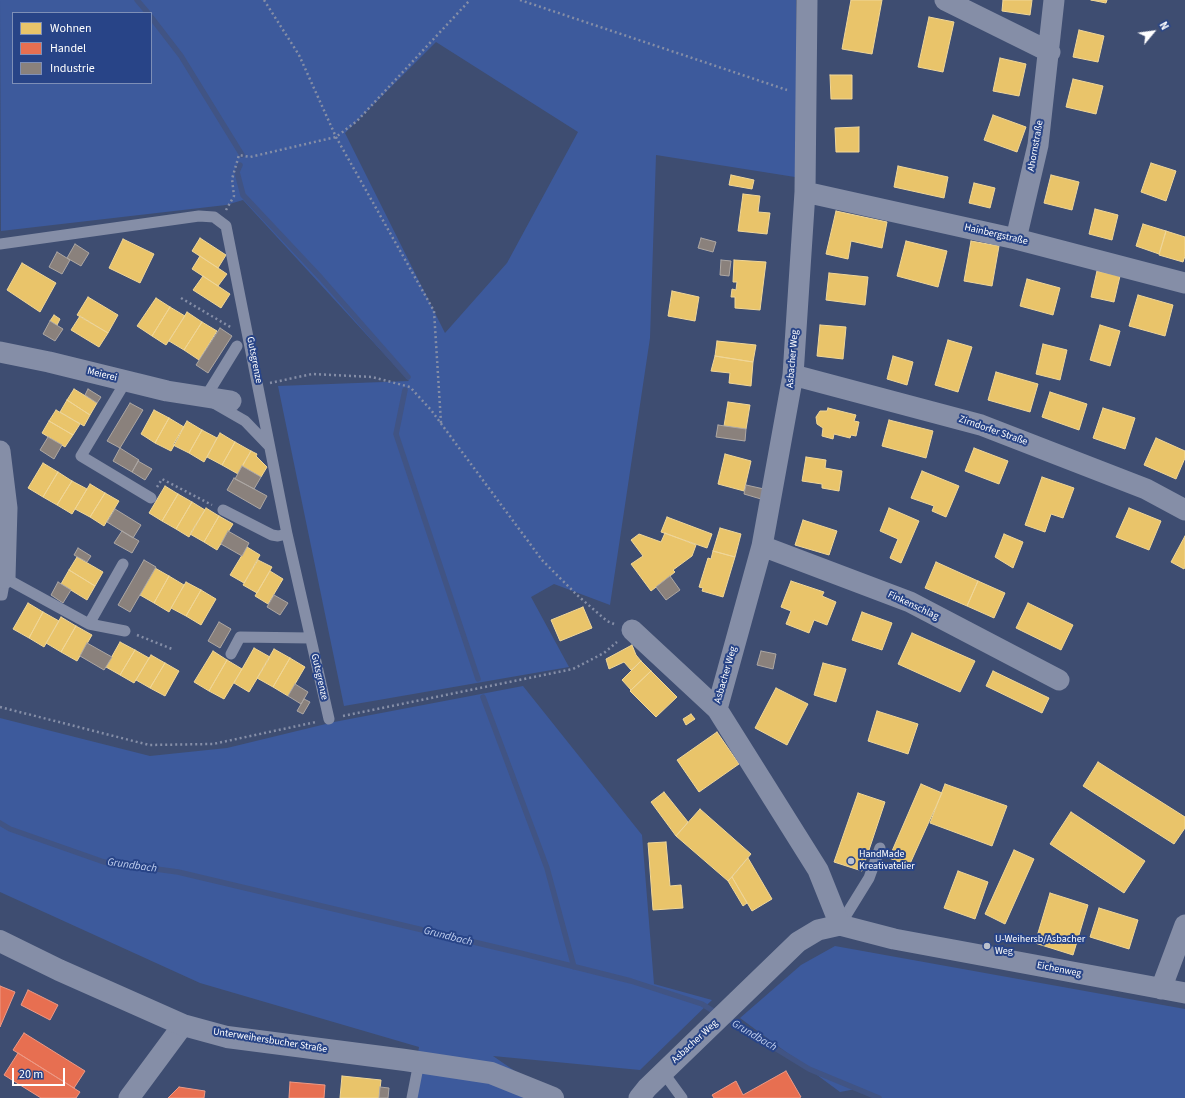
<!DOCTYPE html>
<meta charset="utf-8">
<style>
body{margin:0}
#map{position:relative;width:1185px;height:1098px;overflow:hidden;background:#3e4d71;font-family:"Source Sans 3",sans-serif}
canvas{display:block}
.legend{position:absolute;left:12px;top:12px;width:140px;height:72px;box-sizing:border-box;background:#284487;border:1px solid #7e8fb7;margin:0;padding:5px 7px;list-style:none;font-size:12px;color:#fff}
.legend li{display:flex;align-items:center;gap:8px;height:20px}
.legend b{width:20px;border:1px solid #7e8fb7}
.north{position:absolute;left:1133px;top:12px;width:40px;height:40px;-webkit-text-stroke:3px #284487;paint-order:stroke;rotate:61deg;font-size:11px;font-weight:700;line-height:16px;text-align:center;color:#fff}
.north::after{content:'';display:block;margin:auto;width:14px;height:18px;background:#fff;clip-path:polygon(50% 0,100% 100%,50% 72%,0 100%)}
.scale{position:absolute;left:12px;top:1068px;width:53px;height:18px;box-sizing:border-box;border:2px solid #fff;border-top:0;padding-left:5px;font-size:12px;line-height:14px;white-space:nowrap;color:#fff;-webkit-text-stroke:3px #284487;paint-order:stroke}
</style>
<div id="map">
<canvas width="1185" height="1098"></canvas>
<ul class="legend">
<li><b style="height:11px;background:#e9c46a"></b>Wohnen</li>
<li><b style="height:11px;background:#e76f51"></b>Handel</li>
<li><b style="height:11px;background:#8a817c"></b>Industrie</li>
</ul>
<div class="north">N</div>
<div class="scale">20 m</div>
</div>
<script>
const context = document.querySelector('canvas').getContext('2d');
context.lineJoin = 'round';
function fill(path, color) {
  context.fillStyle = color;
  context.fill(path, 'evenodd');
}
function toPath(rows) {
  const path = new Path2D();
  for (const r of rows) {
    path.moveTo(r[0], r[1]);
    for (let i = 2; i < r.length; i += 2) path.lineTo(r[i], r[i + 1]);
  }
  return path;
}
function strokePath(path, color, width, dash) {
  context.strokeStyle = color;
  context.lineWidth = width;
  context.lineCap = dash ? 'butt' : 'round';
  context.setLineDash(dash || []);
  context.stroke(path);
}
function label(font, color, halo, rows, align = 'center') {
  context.font = font + ' "Source Sans 3",sans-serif';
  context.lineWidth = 4;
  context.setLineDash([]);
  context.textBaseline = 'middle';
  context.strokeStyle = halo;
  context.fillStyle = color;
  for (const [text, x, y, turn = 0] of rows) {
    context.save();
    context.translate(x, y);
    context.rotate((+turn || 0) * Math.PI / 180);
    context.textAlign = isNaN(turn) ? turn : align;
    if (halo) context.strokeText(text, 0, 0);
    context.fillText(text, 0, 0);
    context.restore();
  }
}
fill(toPath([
 [0,0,796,0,797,91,795,177,656,155,650,338,610,605,554,584,531,597,569,667,344,706,278,386,409,381,243,200,226,205,1,231],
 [13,13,151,13,151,83,13,83],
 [436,42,578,132,507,263,445,333,345,133],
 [523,686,642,835,654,984,712,1000,640,1070,493,1056,554,1098,411,1098,419,1047,200,983,0,892,0,718,150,756,227,748,334,722],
 [835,946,1185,1009,1185,1098,875,1098,861,1088,840,1092,740,1018,801,965]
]), '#3d5a9c');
const homes = toPath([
 [851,0,882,0,872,54,842,49,851,0],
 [1003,0,1032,0,1030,15,1002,11,1003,0],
 [1091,0,1107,0,1106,3,1091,0],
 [929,17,954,22,943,72,918,67,929,17],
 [1079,30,1104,36,1098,62,1073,57,1079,30],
 [1000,58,1026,64,1019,96,993,91,1000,58],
 [830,75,852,75,852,99,831,99,830,75],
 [1073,79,1103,86,1096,114,1066,107,1073,79],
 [993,115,1026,127,1017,152,984,140,993,115],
 [859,127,859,152,836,152,835,128,859,127],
 [1151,163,1176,171,1166,201,1141,192,1151,163],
 [898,166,948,177,944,198,894,187,898,166],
 [731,175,754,180,752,189,729,185,731,175],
 [1051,175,1079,182,1072,210,1044,203,1051,175],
 [974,183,995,188,990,208,969,203,974,183],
 [743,194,760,196,758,212,770,213,767,234,738,231,743,194],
 [1095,209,1118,215,1112,240,1089,234,1095,209],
 [836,211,887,222,882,248,851,241,848,259,826,254,836,211],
 [1143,224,1166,231,1159,254,1136,246,1143,224],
 [1166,231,1185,237,1185,256,1183,262,1159,255,1166,231],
 [200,238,226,255,218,268,192,251,200,238],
 [123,239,154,254,140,283,109,268,123,239],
 [906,241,947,251,938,287,897,276,906,241],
 [971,241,999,246,992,286,964,281,971,241],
 [200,256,227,274,218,286,192,269,200,256],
 [734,260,766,262,760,310,735,308,735,297,731,297,732,289,736,290,737,282,733,282,734,260],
 [22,263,56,283,40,312,7,290,22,263],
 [1097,271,1120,276,1114,302,1091,297,1097,271],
 [829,273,868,277,865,305,826,300,829,273],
 [203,276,230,294,221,308,193,290,203,276],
 [1027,279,1060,288,1053,315,1020,306,1027,279],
 [672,291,699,297,695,321,668,316,672,291],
 [1138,295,1173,305,1165,336,1129,326,1138,295],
 [88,297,118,315,108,333,77,315,88,297],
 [156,298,170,307,152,336,137,326,156,298],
 [170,307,185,316,166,345,152,336,170,307],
 [187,312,202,322,184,350,169,341,187,312],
 [54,315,60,319,57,325,50,321,54,315],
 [80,316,108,333,99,347,71,330,80,316],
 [202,322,217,331,199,360,184,350,202,322],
 [820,325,846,327,843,359,817,356,820,325],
 [1100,325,1120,331,1110,366,1090,360,1100,325],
 [948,340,972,347,958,392,935,385,948,340],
 [717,341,756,345,753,362,715,356,717,341],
 [1043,344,1067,350,1060,380,1036,374,1043,344],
 [715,356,753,362,751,386,729,383,730,373,711,371,715,356],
 [893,356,913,362,907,385,887,379,893,356],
 [996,372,1038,384,1030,412,988,400,996,372],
 [74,389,97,403,90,415,67,400,74,389],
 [1050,392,1087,404,1079,430,1042,417,1050,392],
 [67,400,90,415,84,426,60,412,67,400],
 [728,402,750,405,746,429,724,426,728,402],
 [828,408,856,415,854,421,859,422,856,436,851,435,850,438,834,434,833,439,822,436,823,428,817,424,816,417,820,411,827,411,828,408],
 [1103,408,1135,418,1125,449,1093,438,1103,408],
 [56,410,80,424,73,435,49,421,56,410],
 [154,410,169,418,155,443,141,434,154,410],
 [169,418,184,427,171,451,155,443,169,418],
 [889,420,933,431,926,458,882,446,889,420],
 [49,421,73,435,65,447,42,433,49,421],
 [187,421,202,430,189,453,173,445,187,421],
 [202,430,217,438,204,462,189,453,202,430],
 [220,433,235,442,222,465,207,457,220,433],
 [1156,438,1185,451,1185,458,1176,479,1144,465,1156,438],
 [235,442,251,451,238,474,222,465,235,442],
 [974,448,1008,461,999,484,965,471,974,448],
 [251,451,257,454,256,456,267,467,261,477,242,466,251,451],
 [725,454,751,461,744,491,718,484,725,454],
 [806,457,826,460,825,468,842,471,839,491,822,488,822,484,802,481,806,457],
 [43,463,58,472,43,497,28,488,43,463],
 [922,471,959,486,946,517,932,511,934,506,911,498,922,471],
 [58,472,72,481,57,505,43,497,58,472],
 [1042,477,1074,488,1063,518,1051,514,1045,532,1025,525,1042,477],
 [72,481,87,489,72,514,57,505,72,481],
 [90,484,105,493,90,517,75,509,90,484],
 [165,486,178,494,162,521,149,513,165,486],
 [105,493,119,501,104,526,90,517,105,493],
 [178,494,192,502,176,529,162,521,178,494],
 [192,502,205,510,189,537,176,529,192,502],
 [206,508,219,516,204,542,190,534,206,508],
 [889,508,919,521,901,563,890,558,898,539,880,531,889,508],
 [1129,508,1161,521,1149,550,1116,537,1129,508],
 [219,516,233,524,217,550,204,542,219,516],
 [667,517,712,534,707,548,661,532,667,517],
 [803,520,837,531,829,555,795,545,803,520],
 [720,528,741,534,735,557,713,551,720,528],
 [665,533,696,545,692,556,673,570,675,572,651,591,631,564,643,556,631,540,639,534,661,542,665,533],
 [1004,534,1023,542,1013,568,995,557,1004,534],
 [1185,536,1185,567,1184,569,1171,562,1185,536],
 [247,547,260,555,244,583,230,575,247,547],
 [713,551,735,557,723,597,702,591,703,588,699,587,708,558,711,559,713,551],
 [77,557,103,572,95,586,69,570,77,557],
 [258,560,272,567,257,593,243,585,258,560],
 [936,562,978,581,967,606,925,588,936,562],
 [155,568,169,576,154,603,140,595,155,568],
 [69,570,95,586,87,600,61,584,69,570],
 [270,571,283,579,268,604,255,596,270,571],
 [169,576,184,585,169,612,154,603,169,576],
 [791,581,824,592,822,596,836,602,827,625,814,620,809,633,786,624,791,611,781,607,791,581],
 [978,581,1005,593,994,618,967,606,978,581],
 [186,582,201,590,186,616,171,608,186,582],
 [201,590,216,599,201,625,186,616,201,590],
 [28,603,43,612,29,638,13,629,28,603],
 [1028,603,1073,625,1061,650,1016,628,1028,603],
 [583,607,592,628,560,641,551,620,583,607],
 [43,612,59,621,44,647,29,638,43,612],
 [862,612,892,623,882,650,852,640,862,612],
 [61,617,76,626,61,652,46,643,61,617],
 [76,626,92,635,77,661,61,652,76,626],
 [912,633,975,661,960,692,898,664,912,633],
 [120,642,135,650,120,675,106,667,120,642],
 [632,645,636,655,641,661,631,670,624,662,609,669,606,659,632,645],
 [254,648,270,657,249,692,234,683,254,648],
 [274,649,290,658,273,687,257,678,274,649],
 [135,650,149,658,134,683,120,675,135,650],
 [213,651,227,660,209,691,194,682,213,651],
 [151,655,165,663,150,688,136,680,151,655],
 [290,658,305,667,288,696,273,687,290,658],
 [227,660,242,669,224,699,209,691,227,660],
 [641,661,651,671,631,690,622,680,641,661],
 [165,663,179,671,165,696,150,688,165,663],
 [823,663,846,669,836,702,814,695,823,663],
 [651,671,677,697,656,717,630,691,651,671],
 [993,671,1049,698,1042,713,986,686,993,671],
 [776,688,808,704,787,745,755,728,776,688],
 [877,711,918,724,908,754,868,741,877,711],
 [691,714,695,719,686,725,683,719,691,714],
 [717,732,739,764,699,792,677,760,717,732],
 [1098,762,1185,817,1185,828,1174,844,1083,786,1098,762],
 [921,784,942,793,909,866,889,858,921,784],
 [945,784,1007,806,992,846,930,823,945,784],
 [664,792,688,822,676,836,651,802,664,792],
 [858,793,885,802,862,871,834,862,858,793],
 [700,809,751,854,728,881,676,836,700,809],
 [1071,812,1145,861,1124,893,1050,844,1071,812],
 [666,842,670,886,681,885,683,908,653,910,648,843,666,842],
 [1014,850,1034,859,1005,924,985,914,1014,850],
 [748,858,772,899,752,911,732,877,748,858],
 [958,871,988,882,975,919,944,908,958,871],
 [732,877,747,903,743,906,728,881,732,877],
 [1050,893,1088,905,1073,955,1035,943,1050,893],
 [1099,908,1138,920,1129,949,1090,937,1099,908],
 [342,1076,381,1080,379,1098,340,1098,342,1076]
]);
fill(homes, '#e9c46a');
strokePath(homes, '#f0d697', 1);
const shops = toPath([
 [0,986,15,992,0,1027,0,986],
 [28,990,58,1005,50,1020,21,1005,28,990],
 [24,1033,85,1071,74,1088,13,1050,24,1033],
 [18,1053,80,1092,76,1098,41,1098,4,1075,18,1053],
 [786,1071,801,1097,799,1098,714,1098,712,1095,736,1081,743,1095,786,1071],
 [290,1082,325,1085,324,1098,289,1098,290,1082],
 [179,1087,205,1091,204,1098,168,1098,179,1087]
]);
fill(shops, '#e76f51');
strokePath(shops, '#ee9a85', 1);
const industry = toPath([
 [701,238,716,242,713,252,698,248,701,238],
 [75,244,89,253,81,266,67,258,75,244],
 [57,252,70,260,62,274,49,267,57,252],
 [721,260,731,261,729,276,720,275,721,260],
 [50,321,63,329,55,341,43,334,50,321],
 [220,328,232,336,208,373,196,365,220,328],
 [88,389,101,397,97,403,85,395,88,389],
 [130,403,143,410,120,448,107,441,130,403],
 [718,425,746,429,745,441,716,437,718,425],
 [48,437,62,445,54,459,40,450,48,437],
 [120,448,139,460,132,472,113,461,120,448],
 [138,461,152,469,145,480,132,472,138,461],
 [242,466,261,477,254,489,235,479,242,466],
 [234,478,267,496,260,509,227,490,234,478],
 [746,485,764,489,761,499,744,494,746,485],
 [115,509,141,525,133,538,107,522,115,509],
 [122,531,139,541,132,553,114,543,122,531],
 [228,531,249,543,242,556,221,544,228,531],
 [78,548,91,556,87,562,74,555,78,548],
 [144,560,156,567,130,612,118,605,144,560],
 [670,576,680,590,666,600,656,587,670,576],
 [58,582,71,590,63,603,51,595,58,582],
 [274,595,288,603,280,615,267,607,274,595],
 [219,622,231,629,220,648,208,641,219,622],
 [87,643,112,657,104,670,80,656,87,643],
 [761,651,776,654,773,669,757,665,761,651],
 [295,684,308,692,301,704,288,696,295,684],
 [304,699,310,702,303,714,297,711,304,699],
 [380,1087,389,1088,388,1098,379,1098,380,1087]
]);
fill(industry, '#8a817c');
strokePath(industry, '#ada7a3', 1);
strokePath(toPath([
 [137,0,148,13],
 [151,17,181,56,242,155],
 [240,165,237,172,243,195,321,278,408,377],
 [405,390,396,434,478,679],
 [483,697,547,868,574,967],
 [0,823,10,829,104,862,178,872,520,953,631,981,702,1004,718,1014],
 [726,1018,809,1069,879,1098]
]), '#415484', 5.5);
strokePath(toPath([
 [264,0,299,55,336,137,434,311,441,423],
 [520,0,787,90],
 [226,210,234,196,232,179,239,155,250,157,336,137,357,121,470,0],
 [181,298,232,328],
 [270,383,312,374,372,377,410,387,431,410,542,560,577,595,607,621,614,624],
 [157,487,162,479,212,505],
 [137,635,172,649],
 [0,707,149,745,213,744,316,722],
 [343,716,573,669,604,653,617,642]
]), '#858ea7', 2.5, [2, 3]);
strokePath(toPath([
 [0,244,199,216,214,217,226,226,287,534,329,719],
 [237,346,205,398,245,421,269,446],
 [126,381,81,456,151,498],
 [223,510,272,535,278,536,287,534],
 [0,595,2,595,5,578,89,624,123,564],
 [89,624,125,631],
 [231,654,240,637,310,638],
 [840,925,869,878,880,848],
 [663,1072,682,1098],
 [412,1098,419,1062]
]), '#858ea7', 11);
strokePath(toPath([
 [945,0,1050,52],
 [805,192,1016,239,1185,283],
 [1016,239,1038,145,1054,0],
 [0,352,49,362,167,391,231,401],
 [793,375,981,425,1146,489,1185,510],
 [0,451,7,508,5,578],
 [762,546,910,602,1059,680],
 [632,630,717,709,818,870,840,925],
 [717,709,762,546,793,375,805,192,807,0],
 [1161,989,1185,925],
 [129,1098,183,1025],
 [639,1098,647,1088,798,942,818,930,840,925,894,939,1185,993]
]), '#858ea7', 21);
strokePath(toPath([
 [0,941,59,970,183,1025,227,1037,405,1060,491,1073,553,1098]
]), '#858ea7', 22);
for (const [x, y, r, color] of [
 [851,861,4,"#bbc1cd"],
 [987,946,4,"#bbc1cd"]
]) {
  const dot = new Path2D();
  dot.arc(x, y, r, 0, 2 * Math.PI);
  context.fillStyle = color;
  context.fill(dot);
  strokePath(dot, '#284487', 1.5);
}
label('10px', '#fff', '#284487', [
 ["Ahornstraße",1036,146,-80],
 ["Hainbergstraße",996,235,13],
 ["Asbacher Weg",793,359,-85],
 ["Gutsgrenze",254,360,79],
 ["Meierei",102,375,14],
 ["Zirndorfer Straße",993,431,19],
 ["Finkenschlag",913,606,25],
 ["Asbacher Weg",726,675,-74],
 ["Gutsgrenze",319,677,77],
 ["Eichenweg",1059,970,11],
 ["Unterweihersbucher Straße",270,1041,9],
 ["Asbacher Weg",695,1042,-43]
]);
label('10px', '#fff', '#284487', [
 ["HandMade",859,855],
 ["Kreativatelier",859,867],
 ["U-Weihersb/Asbacher",995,940],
 ["Weg",995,952]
], 'left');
label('italic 11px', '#c0cfef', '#284487', [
 ["Grundbach",132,866,8],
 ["Grundbach",448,937,14],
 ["Grundbach",754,1036,31]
]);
</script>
